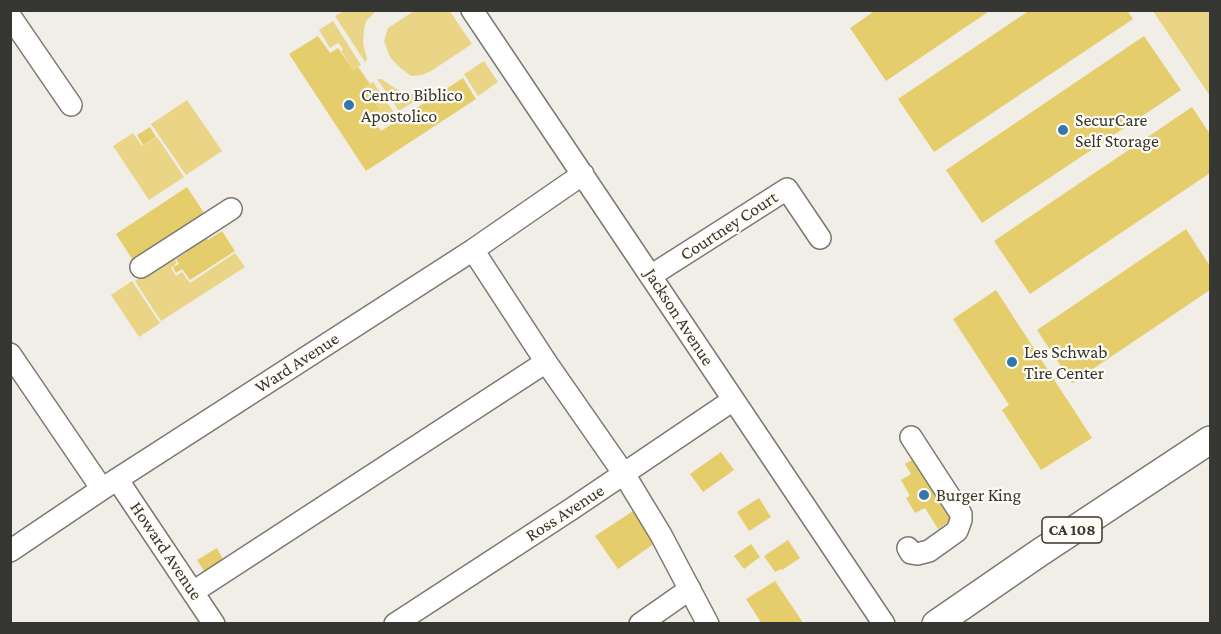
<!DOCTYPE html>
<style>
body{margin:0}
#map{position:relative;width:1221px;height:634px;overflow:hidden;background:#f0eee6;font-family:"Crimson Pro",serif}
canvas{display:block}
.frame{position:absolute;inset:0;border:12px solid #363632;pointer-events:none}
</style>
<div id="map">
<canvas width="1221" height="634"></canvas>
<div class="frame"></div>
</div>
<script>
const context = document.querySelector('canvas').getContext('2d');
context.lineJoin = 'round';
function fill(path, color) {
  context.fillStyle = color;
  context.fill(path, 'evenodd');
}
function toPath(rows) {
  const path = new Path2D();
  for (const r of rows) {
    path.moveTo(r[0], r[1]);
    for (let i = 2; i < r.length; i += 2) path.lineTo(r[i], r[i + 1]);
  }
  return path;
}
function strokePath(path, color, width, dash) {
  context.strokeStyle = color;
  context.lineWidth = width;
  context.lineCap = dash ? 'butt' : 'round';
  context.setLineDash(dash || []);
  context.stroke(path);
}
function label(font, color, halo, rows, align = 'center') {
  context.font = font + ' "Crimson Pro",serif';
  context.lineWidth = 4.5;
  context.setLineDash([]);
  context.textBaseline = 'middle';
  context.strokeStyle = halo;
  context.fillStyle = color;
  for (const [text, x, y, turn = 0] of rows) {
    context.save();
    context.translate(x, y);
    context.rotate((+turn || 0) * Math.PI / 180);
    context.textAlign = isNaN(turn) ? turn : align;
    if (halo) context.strokeText(text, 0, 0);
    context.fillText(text, 0, 0);
    context.restore();
  }
}
fill(toPath([
 [449,10,472,44,431,71,422,75,411,76,398,66,390,57,384,41,388,28,414,11],
 [344,11,376,11,366,21,364,29,363,43,367,59,365,62,335,16],
 [1153,11,1210,11,1210,96],
 [333,21,361,65,353,70,341,51,343,49,338,43,330,48,319,30],
 [484,61,498,82,478,96,464,74],
 [377,79,381,79,404,94,424,95,399,111],
 [373,82,395,114,377,125,371,116,380,110,365,87],
 [187,100,222,151,186,175,151,124],
 [133,133,142,146,157,137,184,177,149,200,113,146],
 [235,253,245,267,161,321,135,281,173,256,177,263,171,268,176,276,182,272,190,283],
 [132,281,160,323,139,337,111,295]
]), '#ead486');
fill(toPath([
 [876,10,991,10,886,81,850,28],
 [1030,10,1127,10,1133,19,934,152,898,99],
 [318,36,330,53,338,48,353,70,358,67,370,84,365,87,380,110,371,116,381,131,463,78,476,99,366,171,289,54],
 [1144,36,1181,90,982,223,946,170],
 [1192,107,1210,134,1210,173,1030,294,994,241],
 [150,127,156,137,143,145,137,135],
 [187,187,206,216,134,262,116,234],
 [1186,229,1210,266,1210,290,1072,383,1037,330],
 [222,231,235,251,190,280,182,269,176,273,173,267,179,264,176,259,187,252,185,250,206,237,208,240],
 [996,290,1092,438,1041,470,1002,410,1009,405,953,319],
 [721,452,734,470,703,492,690,474],
 [918,456,954,518,938,529,925,508,915,513,906,498,910,496,901,480,911,474,905,464],
 [759,498,771,517,749,531,737,512],
 [633,511,655,543,618,569,595,536],
 [788,540,800,558,782,570,781,569,775,572,764,556],
 [751,544,760,557,744,569,734,556],
 [217,548,223,559,204,571,197,560],
 [775,581,804,624,762,624,746,599]
]), '#e6cd6c');
const minor = toPath([
 [472,10,884,624],
 [10,16,71,105],
 [473,250,546,362,624,474,661,535,708,624],
 [141,267,231,209],
 [652,275,787,189,820,238],
 [10,354,102,489],
 [117,479,214,624],
 [908,548,911,553,917,554,929,551,957,531,961,520,961,514,911,437],
 [10,551,102,489,473,250,583,174],
 [193,592,546,362],
 [395,624,573,508,733,400],
 [640,624,690,589]
]);
const major = toPath([
 [936,624,1039,553,1210,440]
]);
strokePath(minor, '#7b7971', 24);
strokePath(major, '#7b7971', 30);
strokePath(minor, '#fff', 21);
strokePath(major, '#fff', 27);
for (const [x, y, r, color] of [
 [349,105,6,"#3278ad"],
 [1063,130,6,"#3278ad"],
 [1012,362,6,"#3278ad"],
 [924,495,6,"#3278ad"]
]) {
  const dot = new Path2D();
  dot.arc(x, y, r, 0, 2 * Math.PI);
  context.fillStyle = color;
  context.fill(dot);
  strokePath(dot, '#fefcf3', 2);
}
for (const [x, y, w] of [
 [1072,530,60]
]) {
  const box = new Path2D();
  box.roundRect(x - w / 2, y - 13, w, 26, 4.5);
  context.fillStyle = '#fefcf3';
  context.fill(box);
  strokePath(box, '#363632', 1.5);
}
label('bold 16px', '#363632', null, [
 ["CA 108",1072,530]
]);
label('18px', '#363632', '#fefcf3', [
 ["Centro Biblico",361,95],
 ["Apostolico",361,116],
 ["SecurCare",1075,120],
 ["Self Storage",1075,141],
 ["Les Schwab",1024,352],
 ["Tire Center",1024,373],
 ["Burger King",936,495]
], 'left');
label('18px', '#363632', '#fefcf3', [
 ["Courtney Court",729,226,-33],
 ["Jackson Avenue",679,317,57],
 ["Ward Avenue",297,363,-33],
 ["Ross Avenue",565,513,-33],
 ["Howard Avenue",166,551,56]
]);
</script>
